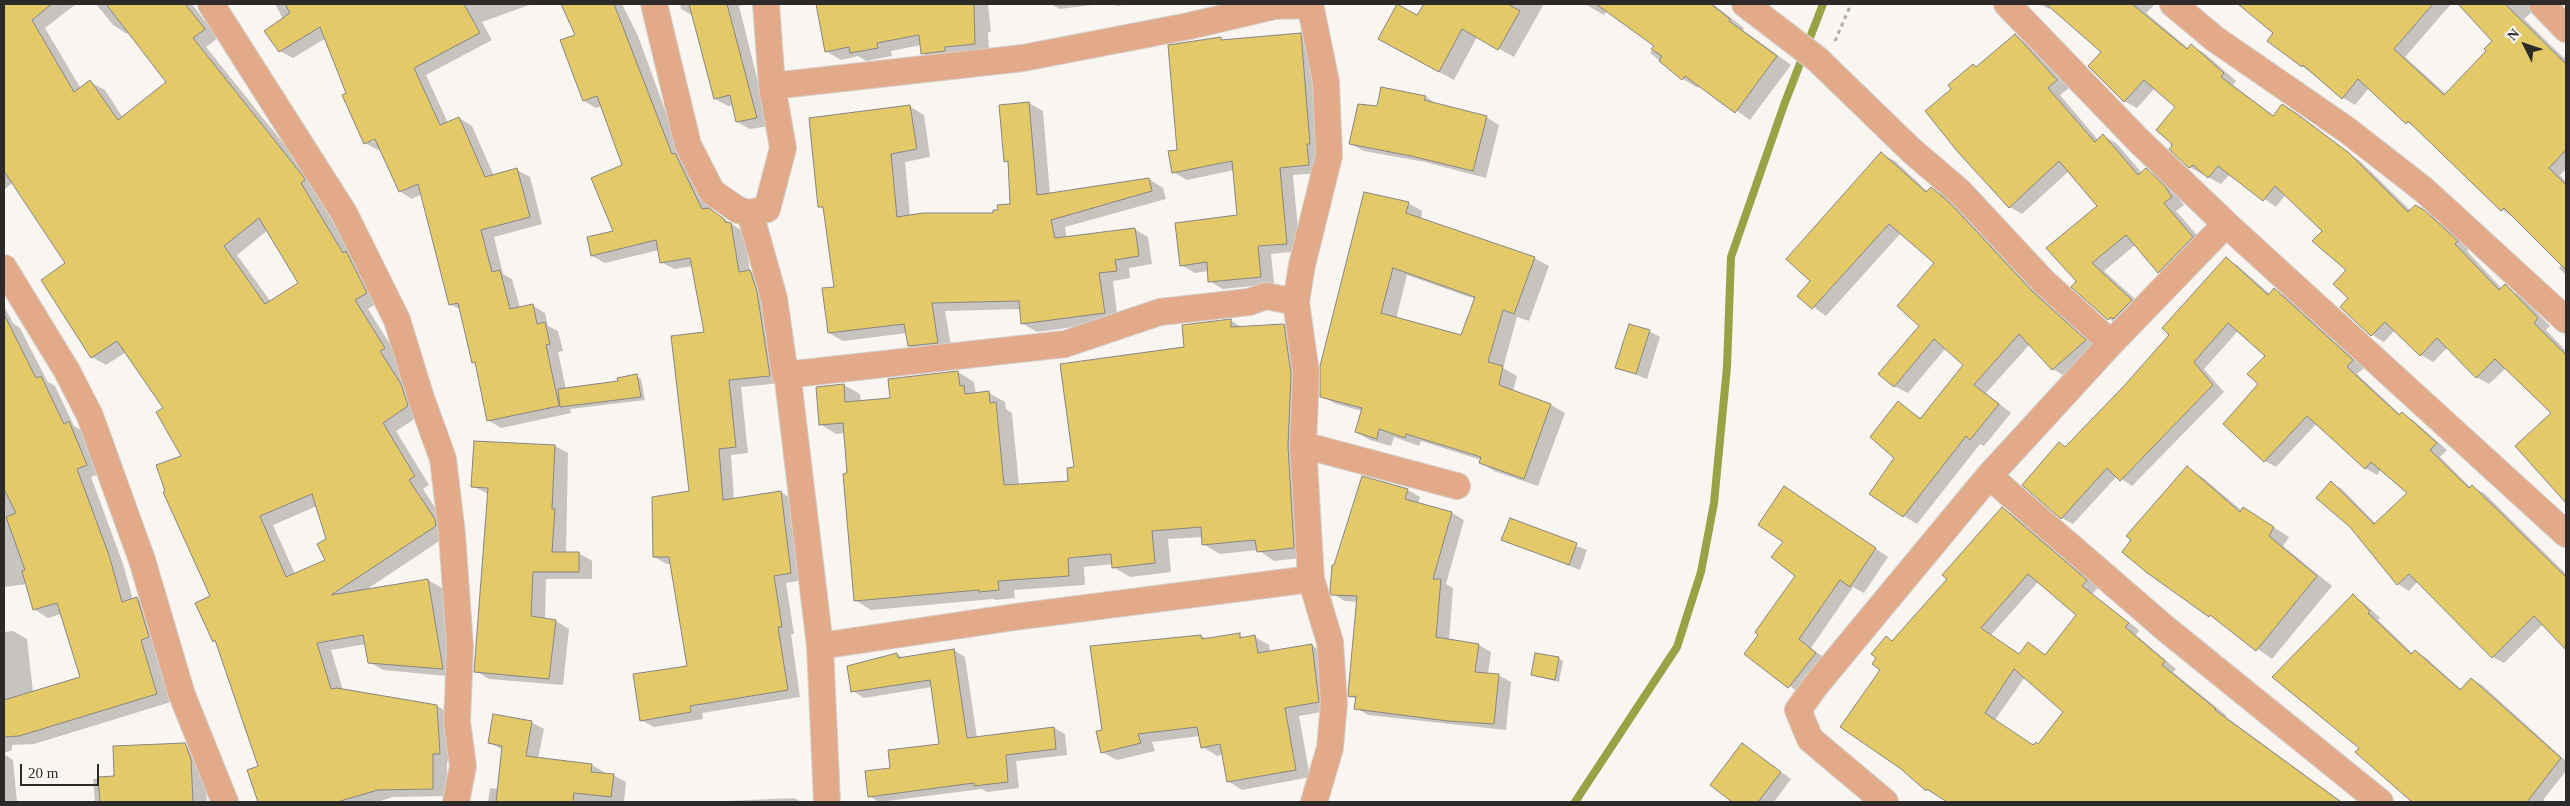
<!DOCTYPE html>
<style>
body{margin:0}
#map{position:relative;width:2570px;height:806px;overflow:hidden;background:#f9f5f1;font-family:Georgia,serif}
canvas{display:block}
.frame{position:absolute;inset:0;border:5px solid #2b2a29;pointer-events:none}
.north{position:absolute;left:2500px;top:20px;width:50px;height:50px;-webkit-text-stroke:4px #f9f5f1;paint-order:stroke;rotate:311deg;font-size:14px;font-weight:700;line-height:20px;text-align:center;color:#2b2a29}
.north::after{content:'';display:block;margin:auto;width:18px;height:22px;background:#2b2a29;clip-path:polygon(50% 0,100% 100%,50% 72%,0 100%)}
.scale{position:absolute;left:20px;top:764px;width:79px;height:22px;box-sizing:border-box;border:2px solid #2b2a29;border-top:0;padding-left:6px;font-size:15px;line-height:18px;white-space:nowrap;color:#2b2a29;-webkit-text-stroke:4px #f9f5f1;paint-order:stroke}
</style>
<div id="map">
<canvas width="2570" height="806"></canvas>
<div class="frame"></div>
<div class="north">N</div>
<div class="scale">20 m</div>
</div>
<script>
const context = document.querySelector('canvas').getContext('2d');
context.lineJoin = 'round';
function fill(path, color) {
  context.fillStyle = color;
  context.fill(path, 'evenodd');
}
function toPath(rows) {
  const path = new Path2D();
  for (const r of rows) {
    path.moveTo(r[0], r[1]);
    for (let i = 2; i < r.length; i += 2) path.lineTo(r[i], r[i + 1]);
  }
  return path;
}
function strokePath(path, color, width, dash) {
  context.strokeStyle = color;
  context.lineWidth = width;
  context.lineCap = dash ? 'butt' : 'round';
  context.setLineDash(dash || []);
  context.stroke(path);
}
fill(toPath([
 [4,4,76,4,45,28,81,89,90,82,105,90,123,118,168,82,129,32,127,34,113,25,96,4,192,4,218,38,206,47,319,188,315,192,380,301,368,309,398,357,394,359,415,393,422,414,396,431,429,485,423,489,449,529,450,534,364,591,428,580,442,588,457,677,383,670,369,662,366,644,331,650,343,690,437,706,451,714,454,761,447,761,447,796,393,797,377,802,260,802,249,771,260,767,217,643,214,641,212,597,183,456,165,409,126,352,106,365,92,357,67,263,13,182,4,190],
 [268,230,299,283,271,302,237,255],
 [317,506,328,540,327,561,295,574,273,525],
 [275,4,532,4,482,22,492,40,426,75,448,123,459,118,472,126,494,176,517,170,530,177,542,224,494,237,503,274,512,279,520,308,532,305,545,313,548,326,558,331,563,351,558,352,566,389,619,382,636,376,641,379,645,400,570,409,571,413,501,428,488,420,477,364,473,362,461,310,450,304,422,194,412,199,399,191,381,149,378,150,365,143,326,38,293,58,280,51,283,19],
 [381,137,371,142,371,139],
 [562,4,622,4,638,36,683,159,688,162,712,211,744,232,750,271,763,278,782,383,741,387,748,453,731,455,734,499,781,492,793,500,803,580,786,583,794,634,791,634,800,697,702,713,703,719,654,727,641,720,688,667,671,564,667,564,654,557,690,492,705,334,693,266,674,269,661,262,659,250,605,263,592,256,615,231,624,165,602,106,596,108,584,101,577,36],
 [680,4,747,4,739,6,769,126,750,129,737,122,734,105,728,106,715,99,694,16,681,9],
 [818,4,988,4,991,32,988,32,989,52,936,61,922,53,921,45,891,51,892,56,866,61,858,56,841,60,826,51],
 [1051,4,1100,4,1060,9],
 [1114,4,1127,4,1117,6],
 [1425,4,1544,4,1514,57,1477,37,1454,80,1394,48],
 [1585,4,1713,4,1744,28,1743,30,1791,65,1750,120,1700,85,1698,88,1683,79,1650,53,1656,45,1607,10,1604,15],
 [2039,4,2155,4,2146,13,2189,49,2192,46,2204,53,2236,81,2233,85,2274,116,2282,105,2295,112,2361,162,2411,211,2416,206,2437,219,2469,249,2467,251,2502,289,2505,286,2525,300,2550,326,2546,330,2566,351,2566,497,2564,495,2552,413,2506,368,2489,384,2476,377,2448,347,2433,362,2421,355,2395,330,2384,342,2372,335,2342,307,2350,298,2348,270,2324,231,2286,194,2276,207,2230,174,2221,184,2189,167,2174,147,2177,107,2155,88,2137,108,2124,101,2102,52,2051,6,2049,9],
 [2240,4,2451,4,2405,57,2446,94,2488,51,2493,41,2460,4,2528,4,2534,10,2524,19,2564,58,2566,55,2566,169,2560,175,2566,182,2566,275,2559,268,2562,264,2513,217,2502,210,2417,128,2407,122,2369,88,2355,105,2343,98,2302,66,2275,33],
 [1300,35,1314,42,1322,173,1293,175,1300,251,1271,254,1274,284,1223,289,1209,281,1209,271,1195,273,1181,265,1238,216,1234,170,1187,180,1173,172,1178,151,1220,39,1225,41],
 [2015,36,2028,43,2069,88,2060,95,2098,140,2103,136,2116,143,2142,173,2146,170,2158,177,2176,194,2184,205,2176,211,2205,244,2171,279,2159,272,2135,245,2104,271,2144,307,2121,326,2109,319,2078,281,2099,206,2069,171,2022,214,2010,207,1977,68],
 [1382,88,1426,97,1438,105,1486,117,1499,125,1486,178,1425,162,1364,151,1351,144,1378,107],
 [1029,103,1043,111,1050,194,1149,179,1163,188,1166,199,1065,227,1067,238,1134,229,1148,237,1152,264,1129,268,1130,278,1113,281,1118,321,1037,332,1023,324,1021,309,945,311,952,351,923,354,909,346,907,333,843,341,829,333,835,288,824,209,819,206,909,106,924,115,930,157,905,162,910,216,994,214,1012,206,1009,163,1005,161],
 [1881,154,1895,161,1928,192,1931,188,1944,196,1963,212,2098,348,2066,377,2053,369,2030,344,1986,393,2011,413,1984,446,1980,444,1917,524,1904,516,1896,458,1898,403,1921,418,1964,365,1946,348,1908,393,1894,386,1921,326,1935,263,1901,233,1826,316,1799,296,1812,281],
 [1408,203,1422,211,1421,219,1534,258,1549,266,1529,321,1517,317,1503,368,1517,376,1513,391,1551,405,1565,413,1538,486,1494,471,1480,462,1481,460,1421,441,1419,446,1394,437,1391,446,1370,440,1356,432,1362,411,1336,404,1321,396],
 [1407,275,1475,299,1462,336,1396,319],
 [2226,259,2237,265,2270,294,2274,289,2285,296,2364,368,2357,374,2401,415,2413,420,2447,450,2440,457,2471,488,2484,493,2566,574,2566,648,2543,624,2504,663,2493,657,2418,581,2409,591,2398,584,2351,526,2331,483,2342,489,2376,524,2408,493,2381,469,2377,475,2365,468,2317,423,2276,467,2265,461,2260,384,2266,356,2238,331,2204,369,2224,392,2132,486,2117,476,2073,524,2062,518,2059,444,2066,447,2124,388,2171,334],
 [4,306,13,323,20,328,47,381,55,386,74,426,83,431,101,473,91,477,123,564,133,600,137,599,152,607,171,702,34,744,12,745,12,750,4,753,4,632,13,631,27,639,33,692,82,678,61,614,48,618,34,609,27,584,4,587],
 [1230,320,1243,328,1284,325,1300,334,1310,557,1274,561,1258,550,1220,554,1203,544,1203,537,1168,539,1171,572,1130,577,1113,567,1113,564,1084,567,1085,585,1014,590,1015,598,996,600,993,599,871,610,855,600,845,433,836,434,820,424,844,385,860,394,861,402,892,399,958,372,974,382,976,394,989,393,1005,402,1006,409,1012,413,1019,485,1070,482,1075,468,1185,349],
 [1649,331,1660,337,1647,379,1617,367],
 [475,443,555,446,568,453,566,553,579,553,592,561,592,579,546,579,545,619,556,621,569,629,563,685,489,679,476,671,488,494,473,486],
 [2187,468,2202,477,2242,511,2244,508,2289,537,2283,546,2332,586,2272,659,2211,616,2215,611],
 [1363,478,1408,490,1420,497,1418,504,1452,513,1464,520,1446,584,1453,588,1449,640,1479,645,1491,652,1488,674,1498,675,1511,682,1506,730,1368,715,1356,708,1357,700,1350,696,1358,602,1345,601,1333,594,1335,566],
 [1798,496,1888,557,1864,593,1853,587,1811,648,1829,661,1802,695,1746,654,1760,635,1796,575],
 [2002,509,2014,515,2098,588,2092,594,2139,630,2136,635,2176,669,2173,672,2227,716,2226,717,2342,802,1949,802,1927,790,1882,669,1886,637,1894,642,1948,579],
 [2038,582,2078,614,2046,655,2029,644,2020,655,1991,635],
 [2025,677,2064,712,2039,745,2034,746,1995,720],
 [1510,520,1587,550,1580,570,1503,540],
 [2353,596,2363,602,2380,618,2378,620,2413,654,2416,652,2426,658,2462,690,2471,679,2482,685,2566,761,2566,771,2543,800,2546,802,2413,802,2357,752,2360,748],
 [1239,635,1245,638,1255,637,1269,645,1270,652,1311,645,1326,654,1333,710,1299,716,1310,777,1242,790,1228,781,1223,754,1217,756,1203,747,1200,736,1152,742,1155,751,1117,760,1102,752,1103,731,1201,636,1207,639],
 [954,650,965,657,977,738,1054,728,1065,734,1067,755,1016,761,1019,788,987,792,982,789,879,802,869,796,892,769,940,745,932,687,864,698,853,691,897,654,903,658],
 [1558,658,1563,661,1559,682,1532,675],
 [531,722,544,729,538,759,592,765,604,772,604,774,613,775,626,782,624,802,488,802,490,788,499,789,503,750,490,743],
 [1742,744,1791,779,1774,802,1735,802,1711,785],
 [185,745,200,753,205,768,207,802,95,802,93,779,115,777],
 [4,754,13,760,17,802,4,802],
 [794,798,801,802,728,802,728,801]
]), '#0003');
strokePath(toPath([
 [1575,802,1677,647,1701,572,1714,503,1727,367,1731,257,1784,105,1823,4]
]), '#97a345', 8);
const building = toPath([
 [4,4,52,4,32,20,74,92,90,80,118,120,166,82,106,4,185,4,205,29,193,38,303,176,305,180,301,183,343,253,346,251,367,293,355,300,385,348,380,351,401,384,408,406,383,423,415,476,409,480,435,519,436,526,331,595,428,579,443,669,368,663,363,635,317,643,331,689,337,688,437,705,440,754,433,754,433,789,378,790,337,802,258,802,247,770,258,766,215,640,213,642,195,603,210,596,163,492,165,491,156,465,181,456,156,412,163,408,117,341,91,358,41,280,65,263,4,171,4,4],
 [259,218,298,283,265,304,224,246,259,218],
 [312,494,326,539,317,544,325,560,286,577,260,516,312,494],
 [285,4,464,4,480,33,414,68,440,125,459,117,485,177,517,168,530,217,481,230,492,272,500,270,510,309,533,304,537,324,545,322,550,344,546,345,559,406,487,421,475,362,472,363,458,303,449,305,418,184,399,192,375,139,364,144,342,95,346,93,320,27,279,52,264,31,290,13,285,4],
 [561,4,614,4,672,154,675,153,702,209,709,208,724,219,725,222,731,223,739,272,750,270,757,292,770,376,729,380,736,447,719,449,723,500,781,491,791,573,774,576,782,627,778,627,788,690,690,706,691,712,640,721,633,674,687,666,669,557,653,557,652,497,689,491,671,336,704,332,690,258,660,263,656,240,591,256,587,237,613,231,591,178,622,165,597,96,583,101,560,40,575,35,561,4],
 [689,4,727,4,757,118,736,122,730,95,714,99,689,4],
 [816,4,974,4,975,44,945,47,945,51,921,54,919,35,877,43,878,48,850,53,849,47,825,52,816,4],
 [1397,4,1417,15,1424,4,1508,4,1520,11,1498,50,1462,29,1439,72,1378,39,1397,4],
 [1596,4,1711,4,1730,19,1729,21,1777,56,1735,113,1685,76,1682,80,1659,61,1662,56,1651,49,1654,46,1596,4],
 [2046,4,2132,4,2187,49,2191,44,2224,73,2221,77,2273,116,2282,104,2301,117,2349,153,2408,212,2415,205,2424,210,2458,241,2455,244,2499,290,2505,284,2513,292,2538,318,2534,323,2566,355,2566,503,2515,446,2551,413,2495,359,2476,378,2437,338,2420,356,2385,322,2371,336,2340,307,2348,298,2333,284,2346,270,2312,241,2322,231,2275,186,2263,201,2218,166,2208,178,2193,165,2189,168,2169,149,2172,146,2171,143,2156,130,2175,107,2144,80,2124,102,2088,66,2101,52,2046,4],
 [2238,4,2433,4,2394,49,2444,95,2486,51,2484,49,2492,41,2458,4,2505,4,2566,64,2566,150,2549,168,2566,185,2566,270,2504,208,2501,211,2408,121,2406,124,2358,79,2342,99,2303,65,2302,67,2267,41,2273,33,2238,4],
 [1301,33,1310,144,1307,144,1309,165,1280,168,1287,244,1258,246,1261,277,1208,282,1207,262,1180,266,1175,223,1237,215,1232,161,1172,173,1168,151,1177,150,1168,45,1221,37,1221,40,1301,33],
 [2015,34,2057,80,2048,88,2095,142,2103,134,2138,175,2146,168,2164,185,2172,197,2164,203,2193,237,2158,273,2126,235,2092,263,2132,300,2113,319,2111,317,2108,320,2071,287,2076,281,2046,248,2097,206,2059,161,2009,208,1957,151,1925,111,1951,89,1948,85,1973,64,1976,67,2015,34],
 [1381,87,1426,96,1424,100,1487,116,1473,171,1411,156,1349,144,1358,104,1377,106,1381,87],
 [1029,102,1037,195,1149,178,1152,191,1051,220,1055,238,1135,228,1139,256,1115,260,1117,271,1099,273,1105,313,1021,324,1019,301,932,303,938,343,908,346,904,324,828,333,822,288,834,287,823,207,818,207,809,118,910,105,917,149,891,154,897,217,923,213,993,213,993,210,998,210,997,205,1010,204,1008,161,1004,162,999,105,1029,102],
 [1881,152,1926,192,1931,187,1950,203,2032,291,2086,340,2052,370,2019,334,1974,385,1999,404,1970,440,1966,436,1903,517,1869,494,1894,458,1870,437,1898,401,1920,419,1963,365,1934,339,1894,387,1878,374,1919,326,1897,306,1934,263,1889,224,1812,309,1797,296,1810,281,1786,259,1881,152],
 [1364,192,1409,202,1406,213,1535,257,1514,314,1503,310,1488,362,1503,366,1499,385,1551,404,1524,479,1479,463,1481,457,1406,434,1405,438,1379,429,1377,439,1355,432,1362,408,1320,397,1320,366,1364,192],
 [1393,268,1475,297,1461,335,1381,313,1393,268],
 [2226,257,2268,295,2274,288,2353,360,2347,367,2399,415,2402,412,2437,443,2430,450,2469,488,2472,485,2566,577,2566,650,2534,616,2492,658,2409,574,2397,585,2350,527,2316,498,2331,481,2374,524,2407,493,2371,462,2365,469,2307,416,2264,462,2223,424,2258,384,2247,374,2265,356,2228,323,2194,362,2213,385,2120,481,2107,468,2061,519,2022,485,2059,442,2065,447,2123,387,2169,335,2162,328,2226,257],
 [4,314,36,378,41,376,64,424,69,421,87,465,77,469,109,555,122,602,137,597,149,637,141,640,157,694,19,736,4,737,4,700,80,677,57,603,33,610,22,571,25,570,6,517,16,513,4,489,4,314],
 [1231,319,1231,327,1284,324,1291,374,1288,446,1294,548,1257,552,1255,540,1202,545,1201,527,1152,531,1155,563,1112,568,1111,554,1068,558,1069,576,998,581,999,590,979,592,979,590,854,601,843,474,847,473,843,423,819,425,816,387,844,384,845,402,890,398,888,379,958,371,960,386,964,385,965,394,989,391,990,403,996,402,1004,485,1068,481,1067,468,1074,467,1060,364,1184,347,1182,325,1231,319],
 [1629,324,1650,330,1636,374,1615,368,1629,324],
 [637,374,641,397,560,407,558,389,618,381,617,378,637,374],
 [474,441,555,445,552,509,555,509,552,552,579,552,579,572,533,572,531,616,556,620,549,679,474,672,488,488,471,487,474,441],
 [2187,466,2240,512,2243,507,2274,527,2269,536,2317,576,2256,651,2210,615,2209,617,2146,572,2122,552,2131,540,2126,536,2187,466],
 [1362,476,1408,489,1405,499,1452,512,1433,579,1441,579,1436,637,1479,644,1475,672,1499,674,1494,724,1448,721,1354,709,1356,696,1349,697,1348,694,1357,596,1331,595,1330,591,1332,565,1334,565,1362,476],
 [1784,486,1876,548,1850,587,1840,580,1799,639,1816,653,1788,688,1744,654,1758,635,1755,632,1795,576,1771,557,1783,542,1758,525,1784,486],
 [2002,507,2087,580,2082,586,2129,623,2125,627,2165,661,2162,665,2216,709,2215,710,2341,802,1947,802,1927,789,1926,791,1901,769,1840,727,1880,670,1872,664,1876,658,1871,654,1886,636,1892,641,1947,579,1942,575,2002,507],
 [2028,574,2076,615,2045,655,2028,642,2019,654,1981,628,2028,574],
 [2014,669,2063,712,2038,744,2036,742,2033,745,1985,713,2014,669],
 [1510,518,1577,543,1569,565,1501,540,1510,518],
 [2353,594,2370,611,2368,613,2411,654,2415,650,2460,690,2471,678,2561,758,2527,802,2412,802,2355,752,2359,748,2272,677,2353,594],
 [1240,633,1240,638,1255,635,1258,653,1312,644,1319,702,1285,708,1296,770,1227,782,1220,744,1201,748,1197,727,1138,734,1141,743,1101,753,1096,731,1102,730,1090,646,1201,635,1202,639,1240,633],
 [954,649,967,738,1054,727,1056,749,1006,755,1008,782,974,786,974,783,868,797,865,771,890,768,888,750,939,744,930,680,851,692,847,666,897,653,898,658,954,649],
 [1535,653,1559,657,1555,680,1531,675,1535,653],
 [493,714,532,721,526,756,592,764,591,772,614,774,611,797,574,793,573,802,496,802,502,746,488,743,493,714],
 [185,743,191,759,193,802,100,802,98,777,114,776,113,746,185,743],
 [1742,743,1781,772,1758,802,1732,802,1710,785,1742,743]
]);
fill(building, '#e4c969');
strokePath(building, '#878581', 1);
const minor = toPath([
 [211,4,344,213,397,320,421,398,443,459,452,534,460,647,457,722,463,766,456,802],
 [654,4,688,145,712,192,738,210,750,213,767,209,783,148,772,86,766,4],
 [1310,4,1326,82,1329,156,1302,265,1296,302,1306,373,1303,445,1311,579,1330,642,1334,703,1330,748,1314,802],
 [1745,4,1817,59,1912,151,1960,192,2043,281,2111,343],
 [2007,4,2139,141,2226,224],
 [2173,4,2215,39,2347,130,2424,190,2566,320],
 [2542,4,2566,29],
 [772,86,1023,58,1189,26,1274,6,1310,5],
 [750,213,774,298,785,375,788,380,820,646,827,802],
 [4,268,67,371,90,416,142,560,182,695,225,802],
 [785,375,1065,344,1160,312,1249,302,1266,296,1296,302],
 [1303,445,1457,486],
 [1989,476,2166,629,2380,802],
 [820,646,1015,617,1311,579],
 [1885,802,1810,739,1798,710,1816,685,1989,476,2111,343,2226,224,2566,534]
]);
strokePath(minor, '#d4d0cd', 28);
strokePath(toPath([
 [1835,41,1851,4]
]), '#aeaba8', 3, [4, 4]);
strokePath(minor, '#e3aa89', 26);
</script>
